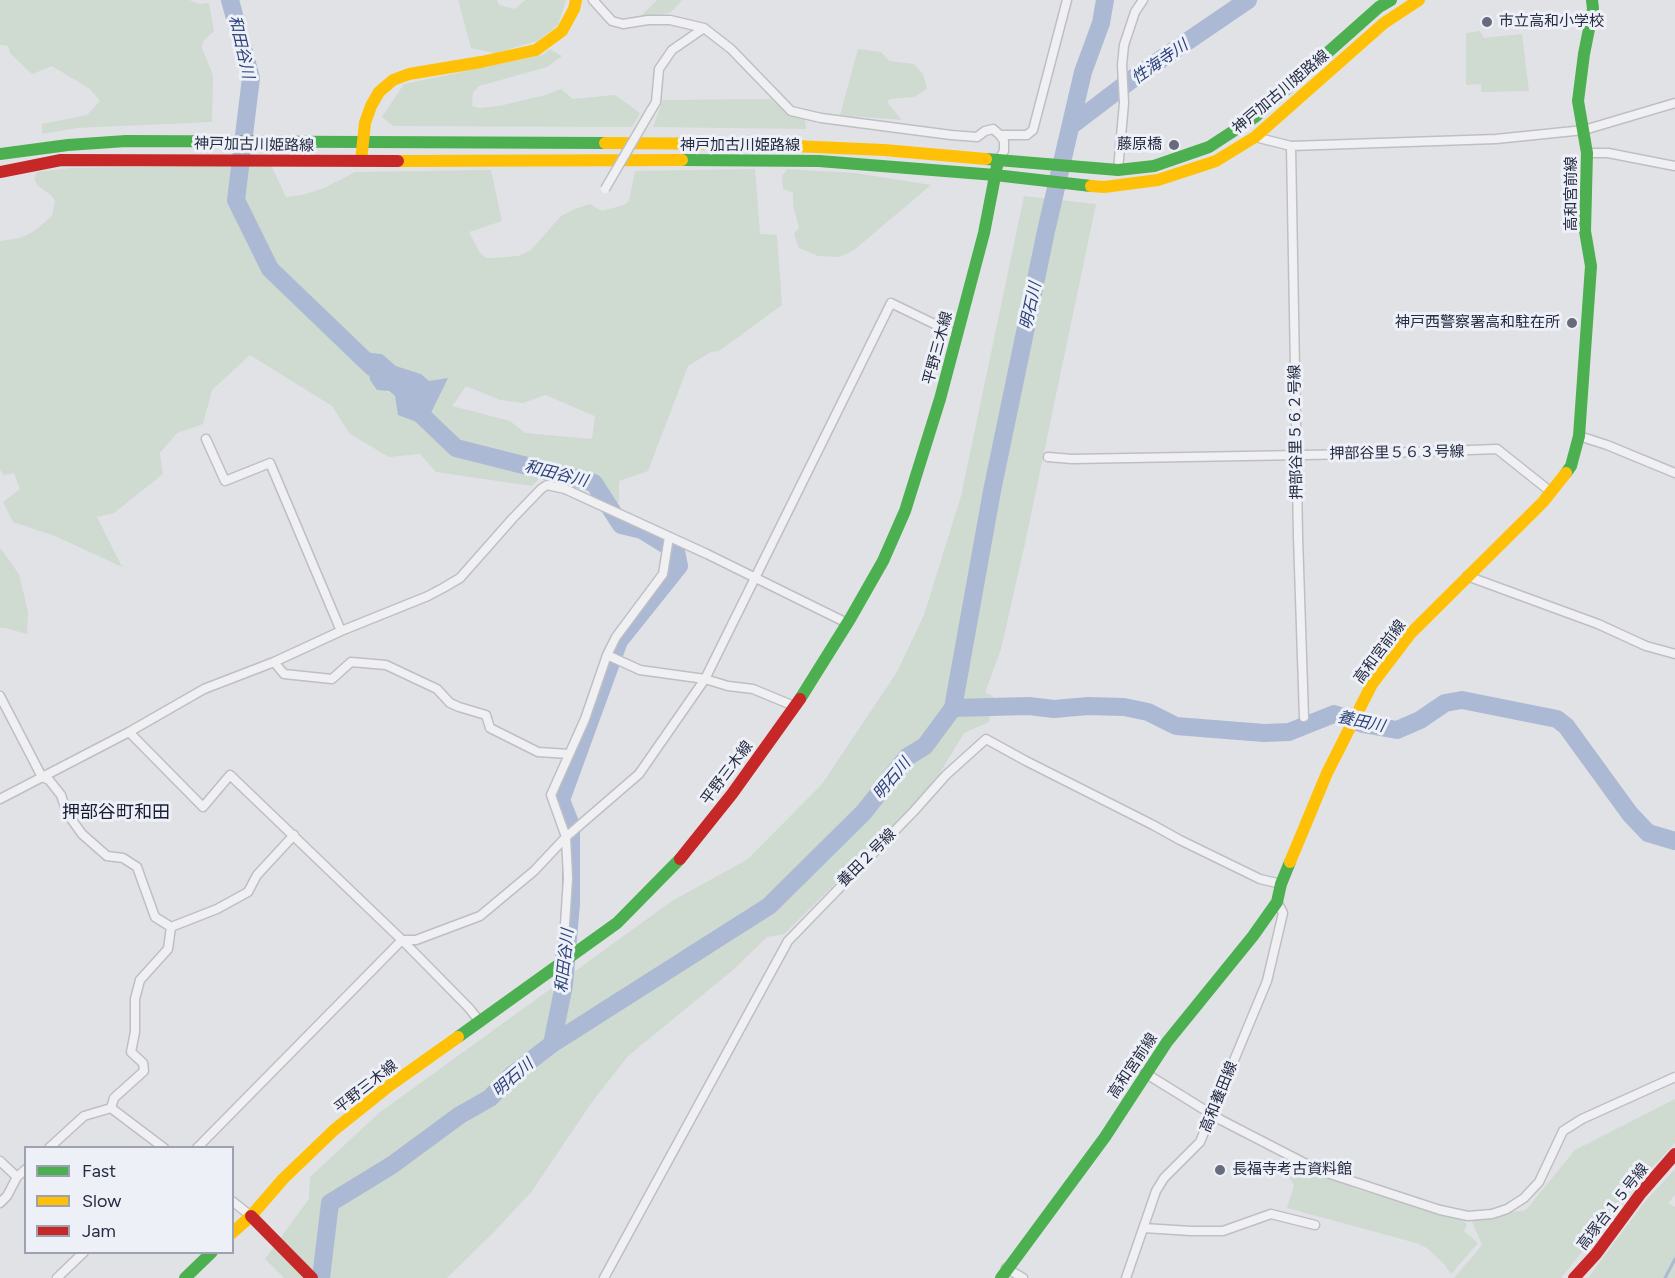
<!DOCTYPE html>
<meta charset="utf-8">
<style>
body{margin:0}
#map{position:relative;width:1675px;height:1278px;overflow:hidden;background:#e1e2e6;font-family:Figtree,sans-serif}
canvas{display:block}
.legend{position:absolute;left:24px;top:1146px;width:210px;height:108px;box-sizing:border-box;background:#eef0f7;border:2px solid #9ea1af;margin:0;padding:8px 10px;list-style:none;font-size:18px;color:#252b42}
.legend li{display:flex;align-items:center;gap:12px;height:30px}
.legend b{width:30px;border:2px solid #9ea1af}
</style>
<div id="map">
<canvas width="1675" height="1278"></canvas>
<ul class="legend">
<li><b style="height:8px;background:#4caf50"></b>Fast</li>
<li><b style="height:8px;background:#ffc107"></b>Slow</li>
<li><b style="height:8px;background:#c62828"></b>Jam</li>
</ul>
</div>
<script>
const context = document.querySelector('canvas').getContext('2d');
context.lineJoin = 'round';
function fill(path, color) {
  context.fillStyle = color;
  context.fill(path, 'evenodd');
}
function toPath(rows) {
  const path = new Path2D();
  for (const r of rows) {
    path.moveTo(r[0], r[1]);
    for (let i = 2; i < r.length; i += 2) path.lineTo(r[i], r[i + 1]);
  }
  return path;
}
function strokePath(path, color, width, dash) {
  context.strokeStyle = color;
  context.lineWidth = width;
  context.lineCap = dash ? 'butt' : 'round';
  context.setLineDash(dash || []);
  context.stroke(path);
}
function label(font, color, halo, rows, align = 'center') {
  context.font = font + ' Figtree,"Noto Sans JP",sans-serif';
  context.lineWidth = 6;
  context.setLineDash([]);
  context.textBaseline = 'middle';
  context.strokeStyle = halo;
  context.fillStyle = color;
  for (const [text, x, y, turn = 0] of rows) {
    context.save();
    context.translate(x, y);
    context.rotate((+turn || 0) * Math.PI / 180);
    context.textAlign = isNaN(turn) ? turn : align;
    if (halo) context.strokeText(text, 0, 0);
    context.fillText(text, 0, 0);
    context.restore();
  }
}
fill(toPath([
 [0,0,189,0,200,4,209,3,214,31,203,41,202,48,213,75,212,122,77,128,42,134,42,124,87,115,100,101,90,89,52,66,32,74,10,53,8,46,0,45],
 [458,0,497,0,499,5,515,9,525,0,566,0,558,25,537,41,495,53,471,48],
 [657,0,682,0,671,12,636,21],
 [1480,31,1484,38,1522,34,1529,91,1481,92,1481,84,1466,85,1466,33],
 [550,49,562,56,547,67,479,86,473,92,472,106,479,108,499,106,546,95,561,89,573,99,615,95,640,113,632,127,393,126,382,117,404,84,543,55],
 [858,49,881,52,889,61,914,64,923,74,927,89,914,97,890,99,887,102,902,120,840,115],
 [771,99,788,115,805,118,806,129,653,127,663,100],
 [271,165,286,197,302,195,324,188,355,172,491,170,502,221,469,232,480,253,486,258,494,258,518,256,531,250,561,216,575,209,590,204,602,211,624,205,629,201,635,171,755,169,760,234,777,235,782,305,719,351,711,352,688,366,648,471,619,481,619,503,544,473,532,486,436,472,420,454,389,457,350,434,332,406,250,355,212,390,203,424,177,433,160,453,163,474,114,513,97,517,122,567,55,536,13,522,3,502,20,489,14,473,3,475,0,469,0,241,20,238,33,232,52,216,55,201,51,195,38,186,34,179,37,172,71,168],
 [356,350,363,352,382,354,396,366,421,374,429,381,395,396,370,380,369,373,356,359],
 [466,386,500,400,523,403,545,395,595,416,592,439,525,433,510,421,452,406],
 [787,169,855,173,931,185,854,250,840,257,818,256,799,248,794,234,799,227,793,206,793,193,783,189,782,176],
 [1024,196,1096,204,1024,548,1001,649,985,693,993,696,989,722,964,733,929,791,784,934,767,937,733,970,628,1056,592,1102,532,1191,494,1232,447,1278,284,1278,265,1259,309,1199,310,1177,379,1113,672,901,748,859,822,784,897,672,924,615,961,496],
 [0,548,19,574,28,612,27,634,5,628,0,628],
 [1675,1099,1675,1143,1633,1188,1561,1278,1454,1278,1482,1245,1471,1219,1526,1210,1575,1150],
 [1284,1159,1319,1175,1353,1186,1353,1188,1464,1221,1467,1225,1464,1231,1478,1243,1451,1274,1445,1265,1427,1248,1416,1243,1287,1208,1294,1186,1286,1171,1279,1169],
 [1675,1169,1675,1195,1668,1203,1675,1207,1675,1278,1588,1278,1643,1204]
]), '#cfdad0');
fill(toPath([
 [356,350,363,352,382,354,396,366,421,374,429,381,448,378,425,425,398,415,395,396,389,391,377,390,370,380,369,373,356,359,353,352]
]), '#acb9d4');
strokePath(toPath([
 [1665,1278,1675,1259]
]), '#acb9d4', 3);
strokePath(toPath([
 [230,0,251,78,236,200,270,269,372,367],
 [1072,125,1135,77,1248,0],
 [411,405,456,448,594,483,621,525,642,530,676,551,679,566,619,641,561,800,571,825,571,904,564,985,552,1044],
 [953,708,1029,706,1054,709,1088,706,1124,707,1148,712,1176,726,1264,733,1289,732,1334,714,1363,724,1397,730,1420,720,1445,703,1462,700,1557,719,1566,726,1630,814,1648,833,1675,841],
 [321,1278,330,1203,392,1165,460,1115,490,1098,512,1075,552,1044,769,906,864,812,907,757,925,746,953,708,992,491,1046,231,1083,72,1101,23,1105,0]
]), '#acb9d4', 18);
const street = toPath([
 [593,0,612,21,623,24,648,20,670,20,704,28,731,49,791,111,821,118,951,135,977,137,985,131,993,129,1000,135,1004,141,1004,151,998,161],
 [650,112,656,102,659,69,672,50,704,28],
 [1000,135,1027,135,1033,130,1067,0],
 [1255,137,1291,146,1496,139,1584,130,1675,103],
 [1291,146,1298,537,1304,717],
 [1587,153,1608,153,1675,166],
 [1118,170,1124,103,1122,65,1124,45,1135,12,1143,0],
 [1579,436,1607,445,1675,473],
 [206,439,225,481,270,463,341,631],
 [1048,457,1072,459,1359,454,1497,449,1551,492],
 [1467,576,1598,624,1646,646,1675,654],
 [607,655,640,670,705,679,728,686,753,689,794,706],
 [274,662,284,674,332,679,351,662,386,665,437,689,450,703,459,707,486,715,490,728,538,752,569,754],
 [0,696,42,777,49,780,61,795,67,813,82,834,107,856,123,858,137,867,155,917,171,927],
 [129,732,203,807,230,775,402,940,469,1008,480,1022],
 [0,799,129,732,204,689,274,662,341,631,428,596,443,588,460,578,513,518,541,489,547,485,565,489,707,554,847,623],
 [171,927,217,909,248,892,257,875,294,835],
 [559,966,564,940,568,878,566,837,551,795,585,719,607,655,616,637,663,574,669,537],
 [1145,1073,1221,1120,1318,1170,1440,1210,1468,1216,1492,1214,1507,1209,1524,1198,1539,1182,1563,1131,1582,1119,1675,1077],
 [111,1108,114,1098,144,1071,143,1063,131,1052,135,1032,135,999,140,980,168,949,171,927],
 [111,1108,164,1148],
 [49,1148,84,1116,111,1108],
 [197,1148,402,940,416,940,480,916,534,871,566,837,639,774,705,679,891,303,957,335],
 [0,1161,17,1177],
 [232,1201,251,1216],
 [0,1203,7,1196,17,1177,26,1169],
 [1144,1228,1191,1231,1223,1231,1271,1214,1315,1225],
 [1006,1268,1023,1278],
 [57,1278,84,1252],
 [604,1278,788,941,914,811,946,775,986,739,1026,761,1153,825,1180,840,1260,879,1281,884],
 [1126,1278,1156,1191,1164,1178,1200,1142,1267,981,1283,913,1277,902]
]);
strokePath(street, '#bebfc4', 11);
strokePath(street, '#f0f0f3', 8);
strokePath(toPath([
 [0,154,68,145,126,141,605,143],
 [986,159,1118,170,1154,166,1209,147,1255,117,1379,7,1391,0],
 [682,160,819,161,995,175,1091,186],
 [1566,473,1571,466,1579,436,1591,266,1585,231,1587,153,1578,101,1584,54,1593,9,1592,0],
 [800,699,850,619,883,561,905,511,940,399,984,233,997,166],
 [458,1037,617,923,680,859],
 [185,1278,212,1252],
 [1001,1278,1105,1137,1167,1042,1253,936,1277,902,1281,884,1290,862]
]), '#4caf50', 12);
strokePath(toPath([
 [605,143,748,144,884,150,986,159],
 [361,161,365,123,371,106,379,92,393,80,409,74,481,62,536,50,562,31,574,9,576,0],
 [398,161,682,160],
 [1091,186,1104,187,1158,180,1216,161,1255,137,1384,23,1419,0],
 [1290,862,1327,773,1372,684,1410,634,1543,502,1566,473],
 [232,1233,251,1216,283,1179,334,1130,389,1086,458,1037]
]), '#ffc107', 12);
strokePath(toPath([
 [0,172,61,160,398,161],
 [680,859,732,794,800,699],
 [251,1216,312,1278],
 [1574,1278,1596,1254,1641,1193,1675,1154]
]), '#c62828', 12);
const streetBridge = toPath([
 [605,189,650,112]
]);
strokePath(streetBridge, '#bebfc4', 11, []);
strokePath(streetBridge, '#f0f0f3', 8);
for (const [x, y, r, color] of [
 [1487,22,6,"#676b7b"],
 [1174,145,6,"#676b7b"],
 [1572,323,6,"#676b7b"],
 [1220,1170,6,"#676b7b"]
]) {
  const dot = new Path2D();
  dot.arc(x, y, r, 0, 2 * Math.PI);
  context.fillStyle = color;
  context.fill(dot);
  strokePath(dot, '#eef0f7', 2);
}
label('15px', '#252b42', '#eef0f7', [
 ["市立高和小学校",1499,22],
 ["藤原橋",1162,145,"right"],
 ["神戸西警察署高和駐在所",1560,323,"right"],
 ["長福寺考古資料館",1232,1170]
], 'left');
label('15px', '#252b42', '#eef0f7', [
 ["神戸加古川姫路線",1281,92,-40],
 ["神戸加古川姫路線",254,145,1],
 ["神戸加古川姫路線",740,146],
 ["高和宮前線",1572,194,-90],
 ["平野三木線",938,348,-75],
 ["押部谷里５６２号線",1296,432,-91],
 ["押部谷里５６３号線",1397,453,-1],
 ["高和宮前線",1380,652,-53],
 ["平野三木線",727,773,-53],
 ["養田２号線",867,858,-45],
 ["高和宮前線",1133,1066,-56],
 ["平野三木線",366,1087,-38],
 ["高和養田線",1219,1097,-68],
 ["高塚台１５号線",1613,1207,-52]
]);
label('italic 16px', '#2b427a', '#eef0f7', [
 ["和田谷川",241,47,77],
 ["性海寺川",1160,62,-35],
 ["明石川",1031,306,-78],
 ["和田谷川",556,474,14],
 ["養田川",1361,722,12],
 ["明石川",892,779,-50],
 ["和田谷川",565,961,-84],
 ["明石川",513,1078,-41]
]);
label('18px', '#181d32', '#eef0f7', [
 ["押部谷町和田",116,813]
]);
</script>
